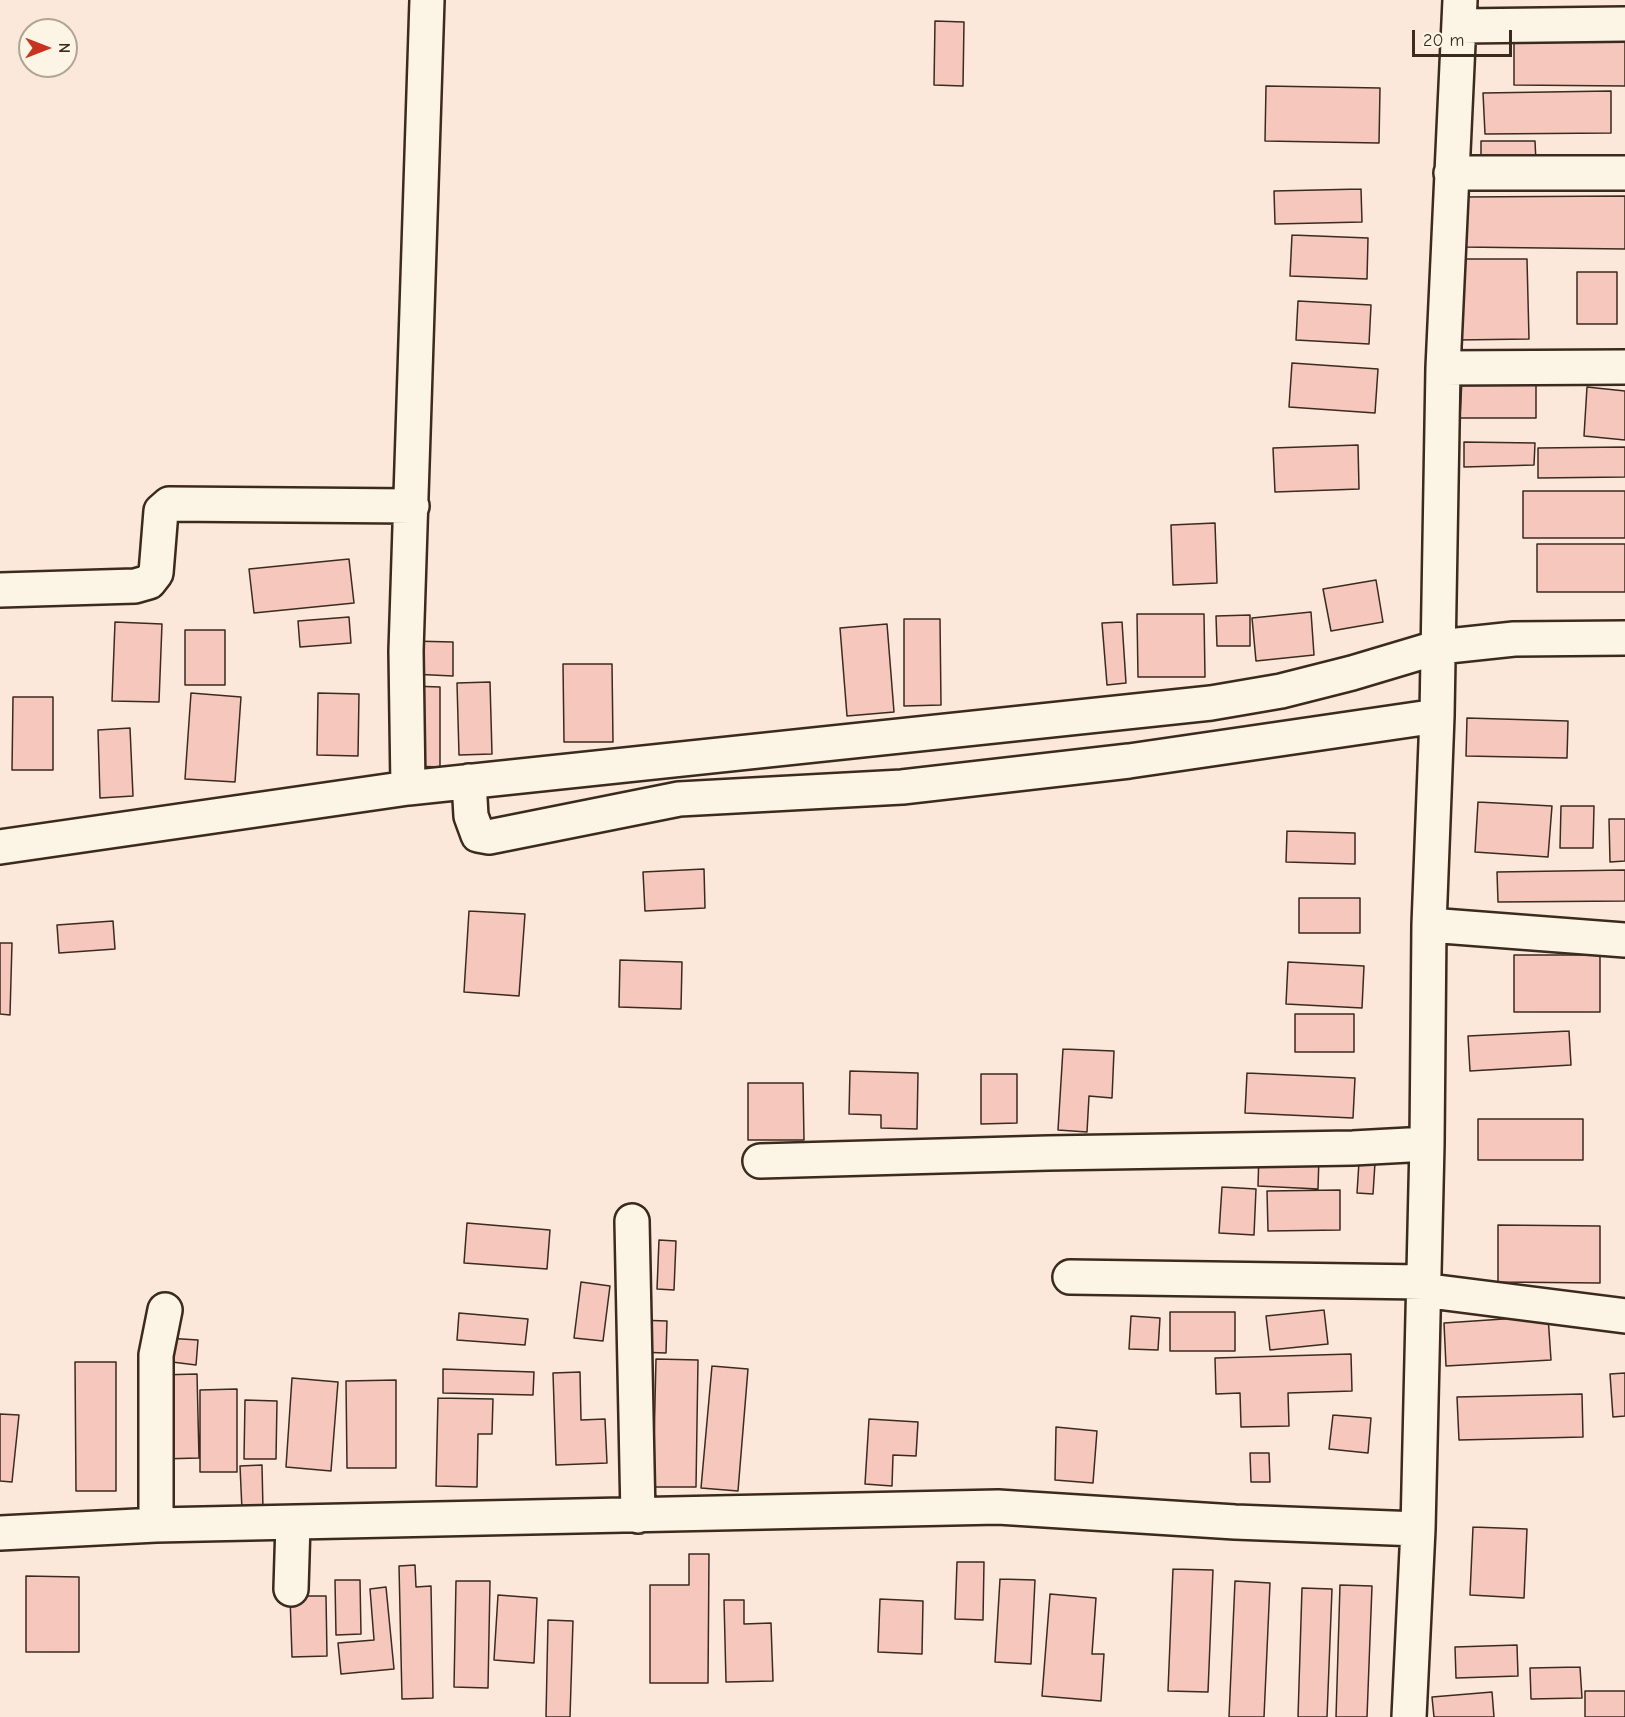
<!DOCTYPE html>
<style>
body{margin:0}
#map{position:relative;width:1625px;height:1717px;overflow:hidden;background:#fbe8da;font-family:"Comic Neue",sans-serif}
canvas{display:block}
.north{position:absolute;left:18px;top:18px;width:60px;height:60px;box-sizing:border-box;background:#fcf5e5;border:2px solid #afa495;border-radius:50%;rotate:90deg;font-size:16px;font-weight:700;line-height:24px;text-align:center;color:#3b2a1e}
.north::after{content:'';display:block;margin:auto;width:21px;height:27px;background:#c8321e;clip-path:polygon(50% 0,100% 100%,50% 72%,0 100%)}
.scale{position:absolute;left:1412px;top:30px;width:100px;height:27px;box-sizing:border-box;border:3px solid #3b2a1e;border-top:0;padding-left:8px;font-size:18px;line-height:21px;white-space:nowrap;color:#3b2a1e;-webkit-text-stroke:4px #fcf5e5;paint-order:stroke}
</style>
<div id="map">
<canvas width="1625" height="1717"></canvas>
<div class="north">N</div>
<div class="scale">20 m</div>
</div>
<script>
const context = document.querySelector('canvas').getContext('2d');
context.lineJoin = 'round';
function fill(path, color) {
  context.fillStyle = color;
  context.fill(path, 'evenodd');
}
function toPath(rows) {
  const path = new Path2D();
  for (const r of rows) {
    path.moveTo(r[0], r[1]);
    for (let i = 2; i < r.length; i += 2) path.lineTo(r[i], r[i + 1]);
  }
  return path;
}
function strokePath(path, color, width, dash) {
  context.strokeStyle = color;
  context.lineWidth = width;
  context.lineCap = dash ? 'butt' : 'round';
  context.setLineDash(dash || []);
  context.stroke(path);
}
const building = toPath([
 [935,21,964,22,963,86,934,85,935,21],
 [1514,37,1625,39,1625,86,1514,85,1514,37],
 [1266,86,1380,88,1379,143,1265,141,1266,86],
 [1611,91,1611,133,1485,134,1483,93,1611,91],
 [1481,141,1535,141,1536,162,1481,163,1481,141],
 [1361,189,1362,222,1275,224,1274,191,1361,189],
 [1625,196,1625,249,1462,247,1461,197,1625,196],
 [1292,235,1368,238,1367,279,1290,276,1292,235],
 [1457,259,1527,259,1529,339,1457,340,1457,259],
 [1577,272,1617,272,1617,324,1577,324,1577,272],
 [1298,301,1371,305,1369,344,1296,340,1298,301],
 [1292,363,1378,369,1375,413,1289,407,1292,363],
 [1462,379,1536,381,1536,418,1460,418,1462,379],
 [1587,387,1625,391,1625,440,1584,436,1587,387],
 [1464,442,1535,443,1534,465,1464,467,1464,442],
 [1358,445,1359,489,1275,492,1273,448,1358,445],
 [1625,447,1625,477,1538,478,1538,448,1625,447],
 [1523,491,1625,491,1625,538,1523,538,1523,491],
 [1215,523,1217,583,1173,585,1171,525,1215,523],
 [1537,544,1625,544,1625,592,1537,592,1537,544],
 [349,559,354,603,254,613,249,569,349,559],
 [1376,580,1383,622,1331,631,1323,589,1376,580],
 [1311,612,1314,655,1256,661,1252,618,1311,612],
 [1137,614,1204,614,1205,677,1138,677,1137,614],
 [1250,615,1250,646,1217,646,1216,616,1250,615],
 [349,617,351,643,300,647,298,621,349,617],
 [904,619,940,619,941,705,904,706,904,619],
 [115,622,162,624,159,702,112,701,115,622],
 [1122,622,1126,683,1107,685,1102,623,1122,622],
 [887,624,894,712,847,716,840,628,887,624],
 [185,630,225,630,225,685,185,685,185,630],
 [412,641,453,642,453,676,411,674,412,641],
 [563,664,612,664,613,742,564,742,563,664],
 [490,682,492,754,459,755,457,683,490,682],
 [411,686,440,687,440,767,410,766,411,686],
 [191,693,241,697,235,782,185,779,191,693],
 [318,693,359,694,358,756,317,755,318,693],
 [13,697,53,697,53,770,12,770,13,697],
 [1467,718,1568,721,1567,758,1466,756,1467,718],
 [130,728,133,796,100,798,98,730,130,728],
 [1478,802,1552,806,1548,857,1475,852,1478,802],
 [1561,806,1594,806,1593,848,1560,848,1561,806],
 [1609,819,1625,819,1625,861,1610,862,1609,819],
 [1287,831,1355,833,1355,864,1286,862,1287,831],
 [704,869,705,908,645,911,643,872,704,869],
 [1625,870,1625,901,1498,902,1497,872,1625,870],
 [1299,898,1360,898,1360,933,1299,933,1299,898],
 [469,911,525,914,519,996,464,992,469,911],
 [113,921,115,949,59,953,57,925,113,921],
 [0,943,12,943,10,1015,0,1014,0,943],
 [1514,955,1600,955,1600,1012,1514,1012,1514,955],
 [620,960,682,962,681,1009,619,1007,620,960],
 [1288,962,1364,966,1362,1008,1286,1004,1288,962],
 [1295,1014,1354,1014,1354,1052,1295,1052,1295,1014],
 [1569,1031,1571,1065,1470,1071,1468,1036,1569,1031],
 [1063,1049,1114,1051,1112,1098,1089,1096,1087,1132,1058,1130,1063,1049],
 [850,1071,918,1073,917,1129,881,1128,881,1115,849,1114,850,1071],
 [1247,1073,1355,1078,1353,1118,1245,1113,1247,1073],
 [981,1074,1017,1074,1017,1123,981,1124,981,1074],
 [748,1083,803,1083,804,1140,748,1140,748,1083],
 [1478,1119,1583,1119,1583,1160,1478,1160,1478,1119],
 [1259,1153,1319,1156,1318,1189,1258,1186,1259,1153],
 [1359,1162,1375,1163,1373,1194,1357,1193,1359,1162],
 [1222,1187,1256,1189,1254,1235,1219,1233,1222,1187],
 [1340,1190,1340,1230,1268,1231,1267,1191,1340,1190],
 [467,1223,550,1230,547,1269,464,1263,467,1223],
 [1498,1225,1600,1226,1600,1283,1498,1282,1498,1225],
 [659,1240,676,1241,674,1290,657,1289,659,1240],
 [581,1282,610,1286,603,1341,574,1338,581,1282],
 [1324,1310,1328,1344,1270,1350,1266,1316,1324,1310],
 [1170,1312,1235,1312,1235,1351,1170,1351,1170,1312],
 [459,1313,528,1319,525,1345,457,1340,459,1313],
 [1131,1316,1160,1318,1158,1350,1129,1349,1131,1316],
 [1548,1316,1551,1360,1446,1366,1444,1323,1548,1316],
 [638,1320,667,1321,666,1353,637,1352,638,1320],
 [166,1338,198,1340,196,1365,164,1361,166,1338],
 [1351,1354,1352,1391,1288,1393,1289,1426,1241,1427,1240,1393,1216,1394,1215,1358,1351,1354],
 [656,1359,698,1360,696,1487,653,1487,656,1359],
 [75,1362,116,1362,116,1491,76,1491,75,1362],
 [712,1366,748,1369,738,1491,701,1488,712,1366],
 [443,1369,534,1372,533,1395,443,1393,443,1369],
 [580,1372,581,1420,605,1419,607,1463,556,1465,553,1373,580,1372],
 [1625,1373,1625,1416,1613,1417,1610,1374,1625,1373],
 [197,1374,199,1458,160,1459,159,1375,197,1374],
 [292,1378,338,1382,331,1471,286,1467,292,1378],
 [396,1380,396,1468,347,1468,346,1381,396,1380],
 [237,1389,237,1472,200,1472,200,1390,237,1389],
 [1582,1394,1583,1437,1459,1440,1457,1397,1582,1394],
 [438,1398,493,1399,492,1434,478,1434,477,1487,436,1486,438,1398],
 [245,1400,277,1401,276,1459,244,1459,245,1400],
 [0,1414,19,1415,12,1482,0,1481,0,1414],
 [1333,1415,1371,1418,1368,1453,1329,1449,1333,1415],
 [869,1419,918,1422,916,1456,893,1455,892,1486,865,1484,869,1419],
 [1056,1427,1097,1431,1093,1483,1055,1480,1056,1427],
 [1250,1453,1269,1453,1270,1482,1251,1482,1250,1453],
 [262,1465,263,1510,242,1510,240,1466,262,1465],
 [1473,1527,1527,1529,1524,1598,1470,1595,1473,1527],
 [689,1554,709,1554,708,1683,650,1683,650,1585,689,1585,689,1554],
 [957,1562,984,1562,983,1620,955,1619,957,1562],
 [415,1565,416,1587,431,1586,433,1698,402,1699,399,1566,415,1565],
 [1173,1569,1213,1570,1208,1692,1168,1691,1173,1569],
 [26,1576,79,1577,79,1652,26,1652,26,1576],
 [1000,1579,1035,1580,1031,1664,995,1662,1000,1579],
 [335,1580,360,1580,361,1634,336,1635,335,1580],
 [456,1581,490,1581,488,1688,454,1687,456,1581],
 [1235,1581,1270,1583,1264,1717,1229,1717,1235,1581],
 [1340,1585,1372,1586,1367,1717,1336,1717,1340,1585],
 [386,1587,394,1669,341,1674,338,1643,374,1640,370,1589,386,1587],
 [1302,1588,1332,1589,1327,1717,1298,1717,1302,1588],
 [1050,1594,1096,1598,1092,1654,1104,1654,1101,1701,1042,1696,1050,1594],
 [498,1595,537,1598,534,1663,494,1660,498,1595],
 [290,1596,326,1596,327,1656,292,1657,290,1596],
 [880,1599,923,1601,922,1654,878,1652,880,1599],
 [724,1600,744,1600,744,1624,771,1623,773,1681,726,1682,724,1600],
 [548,1620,573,1621,570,1717,546,1717,548,1620],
 [1517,1645,1518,1676,1456,1678,1455,1647,1517,1645],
 [1580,1667,1582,1698,1531,1699,1530,1668,1580,1667],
 [1585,1691,1625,1691,1625,1717,1585,1717,1585,1691],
 [1492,1692,1494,1717,1434,1717,1432,1697,1492,1692]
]);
fill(building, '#f5c7bd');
strokePath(building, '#3b2a1e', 1.5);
const minor = toPath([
 [1460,26,1625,24],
 [1451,173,1625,173],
 [1443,368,1625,367],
 [0,590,135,586,149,582,156,573,161,511,169,504,412,506],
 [469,781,471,816,478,835,489,837,679,799,902,787,1129,761,1437,716],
 [408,788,406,651,427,0],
 [0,847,408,788,1211,703,1281,691,1352,673,1439,647,1514,639,1625,638],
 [1429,925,1625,940],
 [760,1161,1048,1153,1353,1148,1427,1144],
 [632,1221,638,1516],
 [1070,1277,1423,1282],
 [1422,1290,1625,1316],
 [156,1525,156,1355,165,1310],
 [0,1533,156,1525,998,1507,1235,1522,1418,1529],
 [291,1589,293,1523],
 [1409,1717,1418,1529,1427,1144,1429,925,1437,716,1443,368,1460,0]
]);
strokePath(minor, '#3b2a1e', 38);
strokePath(minor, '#fcf5e5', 33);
</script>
